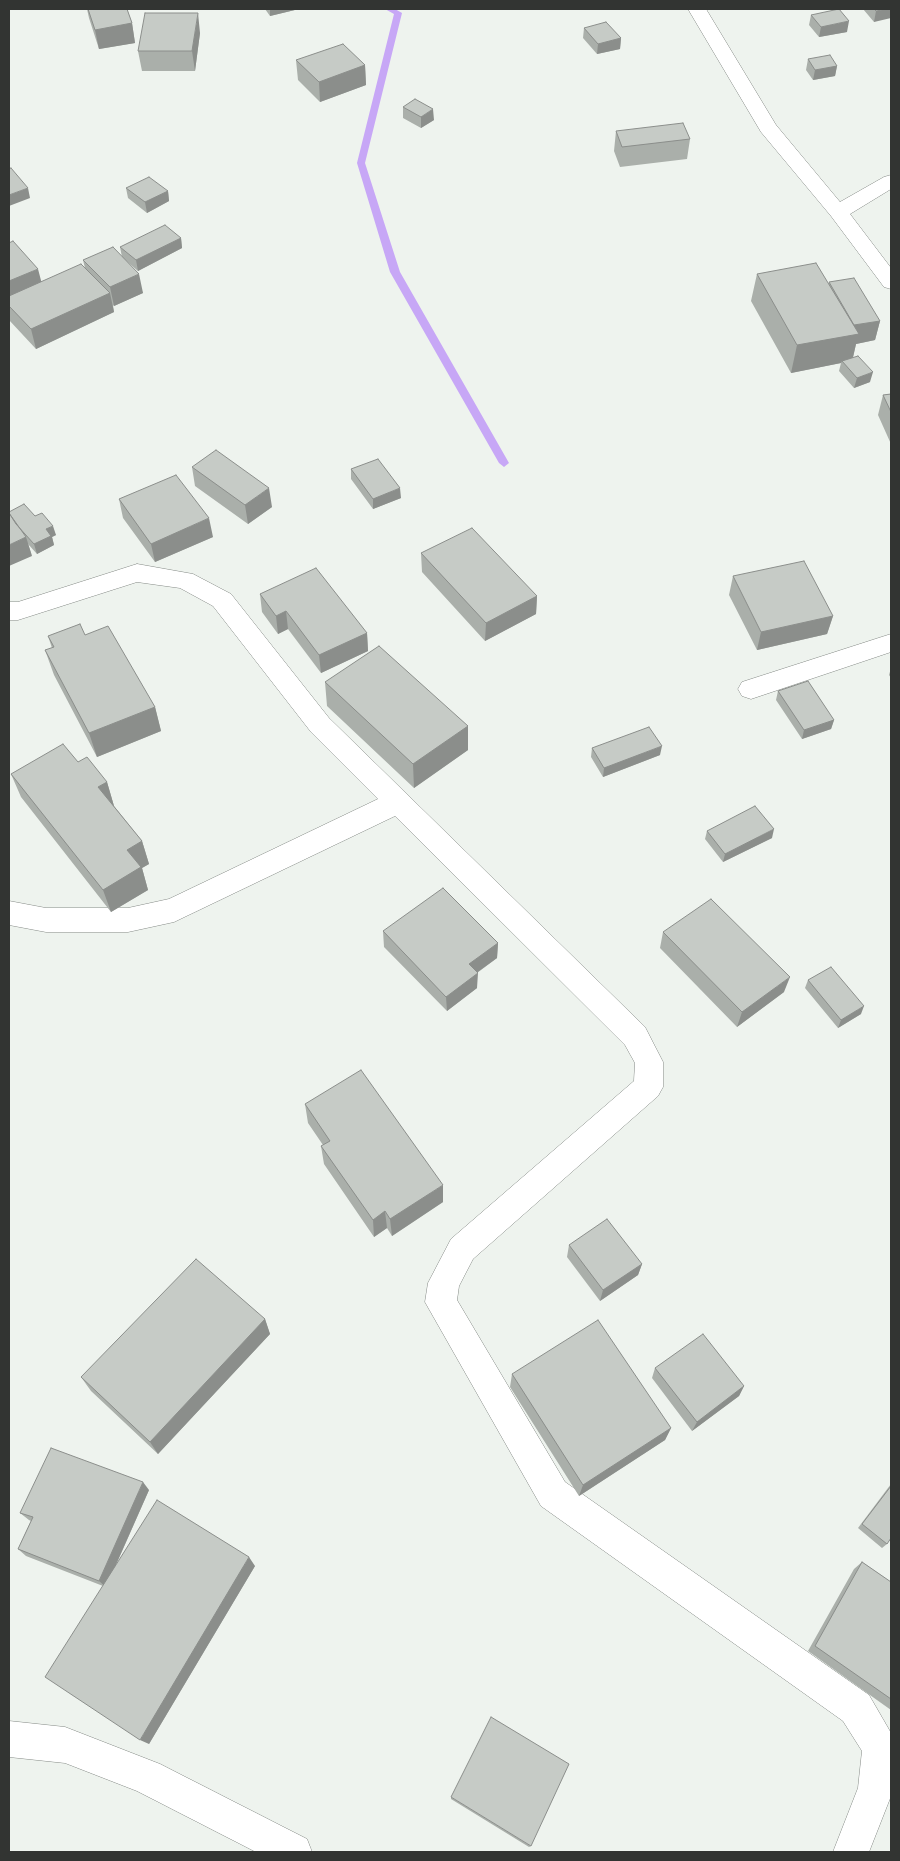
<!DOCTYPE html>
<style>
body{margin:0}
#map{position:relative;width:900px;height:1861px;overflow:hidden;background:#eef3ee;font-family:Ubuntu,sans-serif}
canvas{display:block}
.frame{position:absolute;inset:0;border:10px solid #323432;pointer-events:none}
</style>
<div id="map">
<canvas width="900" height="1861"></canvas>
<div class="frame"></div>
</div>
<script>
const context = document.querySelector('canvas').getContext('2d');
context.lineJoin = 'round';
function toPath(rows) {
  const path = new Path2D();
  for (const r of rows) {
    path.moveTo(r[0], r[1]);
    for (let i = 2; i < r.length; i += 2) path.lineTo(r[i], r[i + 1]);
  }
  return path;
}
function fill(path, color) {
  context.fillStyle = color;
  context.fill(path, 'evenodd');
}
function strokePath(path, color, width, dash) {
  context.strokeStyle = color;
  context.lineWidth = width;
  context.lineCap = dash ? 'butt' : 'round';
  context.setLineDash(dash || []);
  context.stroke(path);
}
fill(toPath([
 [385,9,395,9,402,13,365,163,400,272,509,463,504,467,499,463,390,272,357,163,394,14,385,9]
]), '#c7a7f6');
const minor = toPath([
 [688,9,706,9,776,125,840,202,884,177,891,175,891,189,850,214,891,268,891,289,884,287,831,216,761,132,688,9],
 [137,564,193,574,231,594,329,718,645,1027,663,1062,663,1087,658,1096,473,1259,459,1286,457,1300,565,1482,869,1695,891,1733,891,1796,869,1852,833,1852,858,1788,862,1751,843,1721,541,1506,425,1302,428,1283,451,1239,634,1081,635,1063,625,1045,395,816,174,922,128,932,46,932,9,925,9,901,46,908,128,908,169,899,378,799,311,732,213,606,180,588,137,582,18,620,9,620,9,602,18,602,137,564],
 [891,634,891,652,751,699,742,696,738,689,742,682,891,634],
 [9,1721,65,1727,160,1764,307,1839,312,1852,256,1852,137,1791,65,1763,9,1757,9,1721]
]);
strokePath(minor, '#858a86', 1);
fill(minor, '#fff');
fill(toPath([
 [87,9,127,9,132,23,135,43,99,49,89,18],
 [265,9,299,9,270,16],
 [863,9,891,9,874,22],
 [811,15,847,32,819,37,809,25],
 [584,28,621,38,620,49,597,54,583,38],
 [200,33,195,71,142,71,138,51],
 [808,59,837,66,835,76,813,80,806,70],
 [296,60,365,65,366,85,320,102,298,80],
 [403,107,434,120,421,128,403,118],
 [616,131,690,139,687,159,620,167,614,151],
 [126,188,168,191,169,201,147,213,128,198],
 [181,238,182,248,138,271,124,259,143,293,114,306,113,305,114,312,36,349,9,320,9,243,41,282,85,268,83,260,122,257,120,247],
 [757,274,829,284,829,282,880,321,875,340,856,344,853,358,870,382,854,388,839,371,841,363,791,373,751,301],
 [891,394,891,444,878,415,883,395],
 [192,467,272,507,248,524,195,486],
 [351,469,401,498,373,509,351,479],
 [119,499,213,537,155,562,123,518],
 [9,512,35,516,56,535,52,537,54,545,37,554,28,544,32,556],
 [421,553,537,596,536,614,485,641,422,572],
 [733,576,833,616,827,634,757,650,729,595],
 [260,594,367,633,368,651,321,673,288,629,278,634,262,612],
 [85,635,155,707,161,731,97,757,54,675,45,650,52,648,48,636],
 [891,668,891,678,889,675],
 [325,682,468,726,468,750,414,788,327,706],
 [778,691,834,720,831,729,802,739,776,700],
 [592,748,660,755,603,777,591,757],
 [78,762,107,782,114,806,142,841,149,864,142,868,148,890,111,912,21,797,11,774],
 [707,831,772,838,723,862,705,839],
 [383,931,498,943,497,958,477,973,477,988,447,1011,384,947],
 [663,932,784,992,737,1027,660,948],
 [808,980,861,1014,838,1028,805,988],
 [305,1104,443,1202,392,1236,387,1228,374,1237,324,1164,321,1146,323,1145,308,1123],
 [569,1245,642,1264,638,1275,600,1301,567,1257],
 [265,1319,270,1334,158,1454,91,1391,81,1377],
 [655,1368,744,1386,739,1396,692,1431,652,1378],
 [512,1374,671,1428,665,1440,579,1496,510,1387],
 [891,1484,891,1538,887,1544,882,1548,858,1528],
 [149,1490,116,1565,255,1566,149,1744,103,1586,26,1556,18,1549,31,1521,29,1520,20,1513],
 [862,1562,891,1582,891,1710,808,1651,854,1569],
 [451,1797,531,1846,529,1847,451,1799]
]), '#aaafaa');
fill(toPath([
 [270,9,299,9,270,16],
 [888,9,891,9,891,18,874,22,876,11],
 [198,13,200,33,195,71,192,51],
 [849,21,847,32,819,37,821,27],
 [132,23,135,43,99,49,95,30],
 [621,38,620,49,597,54,598,44],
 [365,65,366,85,320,102,319,82],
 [837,66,835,76,813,80,815,70],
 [433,109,434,120,421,128,421,117],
 [28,188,30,198,9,206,9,195],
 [168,191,169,201,147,213,145,202],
 [181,238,182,248,138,271,136,260],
 [38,269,43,288,9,302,9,281],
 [139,274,143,293,114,306,110,287],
 [110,293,114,312,36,349,31,329],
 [880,321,875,340,856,344,852,361,842,361,841,363,791,373,797,345,854,325],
 [873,372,870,382,854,388,857,378],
 [269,488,272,507,248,524,245,505],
 [400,488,401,498,373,509,373,499],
 [209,518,213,537,155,562,151,544],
 [53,526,56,535,52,537,54,545,37,554,34,544,46,529],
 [26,537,32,556,9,566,9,545],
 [537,596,536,614,485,641,486,623],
 [286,611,288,629,278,634,276,616],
 [833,616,827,634,757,650,761,632],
 [367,633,368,651,321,673,319,655],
 [155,707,161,731,97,757,89,733],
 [834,720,831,729,802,739,804,730],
 [468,726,468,750,414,788,413,764],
 [662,746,660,755,603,777,604,768],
 [107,782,114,806,105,811,98,787],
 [774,829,772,838,723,862,725,854],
 [142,841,149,864,142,868,148,890,111,912,103,890,127,850],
 [498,943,497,958,468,979,469,964],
 [478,973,477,988,447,1011,446,997],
 [790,977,784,992,737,1027,742,1012],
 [864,1006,861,1014,838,1028,841,1020],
 [443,1185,443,1202,392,1236,390,1219],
 [385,1211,387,1228,374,1237,373,1220],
 [642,1264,638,1275,600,1301,603,1290],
 [265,1319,270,1334,158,1454,150,1442],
 [744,1386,739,1396,692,1431,697,1422],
 [671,1428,665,1440,579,1496,583,1485],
 [143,1482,149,1490,106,1587,99,1581],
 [249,1557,255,1566,149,1744,140,1740]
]), '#8b8e8b');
const building = toPath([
 [88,9,127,9,132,23,95,30,88,9],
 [839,9,849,21,821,27,811,15,839,9],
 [874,9,888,9,876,11,874,9],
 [145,13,198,13,192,51,138,51,145,13],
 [606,22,621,38,598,44,584,28,606,22],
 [343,44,365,65,319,82,296,60,343,44],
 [830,55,837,66,815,70,808,59,830,55],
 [415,99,433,109,421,117,403,107,415,99],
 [683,123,690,139,622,147,616,131,683,123],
 [11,168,28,188,9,195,9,169,11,168],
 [149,177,168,191,145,202,126,188,149,177],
 [165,225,181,238,136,260,120,247,165,225],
 [13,241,38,269,9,281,9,243,13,241],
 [113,247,139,274,110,287,83,260,113,247],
 [816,263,859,334,797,345,757,274,816,263],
 [81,264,110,293,31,329,9,306,9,296,81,264],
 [854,278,880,321,854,325,829,282,854,278],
 [858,356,873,372,857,378,842,361,858,356],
 [891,394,891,412,883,395,891,394],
 [216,450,269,488,245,505,192,467,216,450],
 [378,459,400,488,373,499,351,469,378,459],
 [176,475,209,518,151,544,119,499,176,475],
 [24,504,35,516,42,513,53,526,46,529,51,536,34,544,16,524,9,513,9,512,24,504],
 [9,513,26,537,9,545,9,513],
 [472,528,537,596,486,623,421,553,472,528],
 [804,561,833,616,761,632,733,576,804,561],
 [316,568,367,633,319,655,286,611,276,616,260,594,316,568],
 [80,624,85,635,108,626,155,707,89,733,45,650,54,647,48,636,80,624],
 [379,646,468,726,413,764,325,682,379,646],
 [808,681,834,720,804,730,778,691,808,681],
 [649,727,662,746,604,768,592,748,649,727],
 [63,744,78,762,87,757,107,782,98,787,142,841,127,850,141,867,103,890,11,774,63,744],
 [755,806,774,829,725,854,707,831,755,806],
 [443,888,498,943,469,964,478,973,446,997,383,931,443,888],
 [711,899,790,977,742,1012,663,932,711,899],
 [831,967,864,1006,841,1020,808,980,831,967],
 [361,1070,443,1185,390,1219,385,1211,373,1220,321,1146,330,1141,305,1104,361,1070],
 [607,1219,642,1264,603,1290,569,1245,607,1219],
 [196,1259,265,1319,150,1442,81,1377,196,1259],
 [598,1320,671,1428,583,1485,512,1374,598,1320],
 [703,1334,744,1386,697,1422,655,1368,703,1334],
 [51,1448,143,1482,99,1581,18,1549,33,1517,20,1513,51,1448],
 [891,1486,891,1538,887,1544,862,1524,891,1486],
 [157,1500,249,1557,140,1740,45,1677,157,1500],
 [862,1562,891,1582,891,1699,815,1646,862,1562],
 [491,1717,569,1764,531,1846,451,1797,491,1717]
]);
fill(building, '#c6cbc6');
strokePath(building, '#8b8e8b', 1);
</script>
